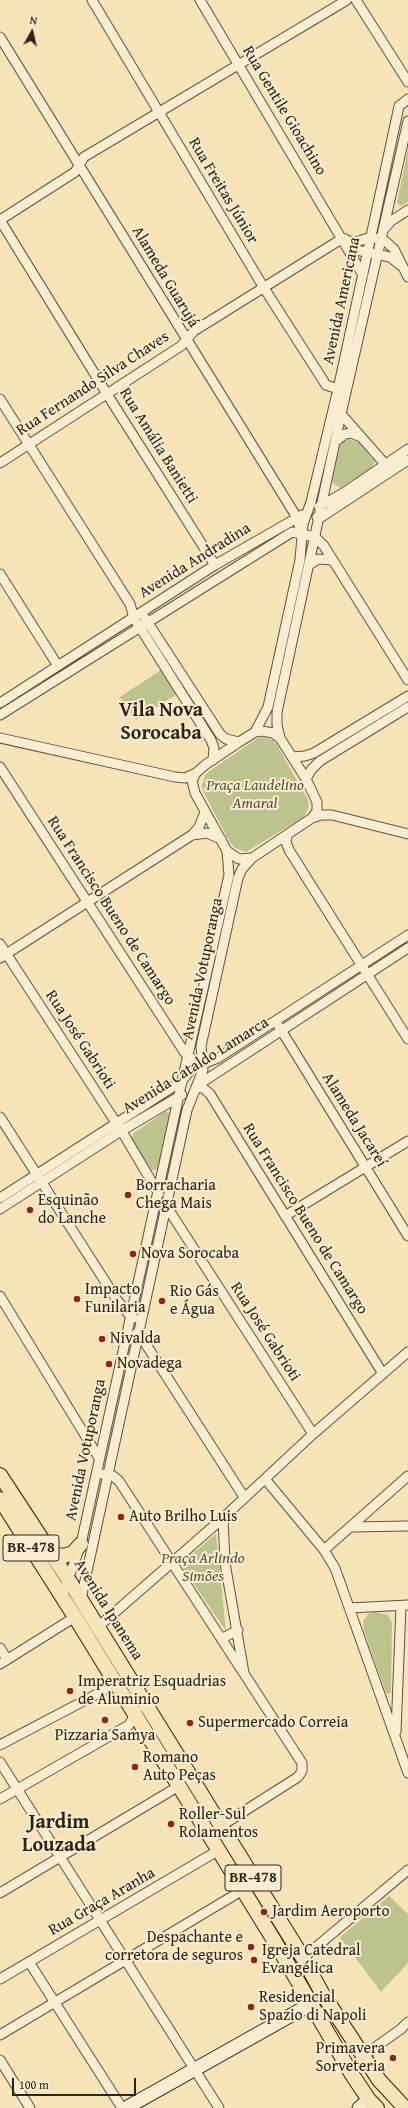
<!DOCTYPE html>
<meta charset="utf-8">
<style>
body{margin:0}
#map{position:relative;width:408px;height:2108px;overflow:hidden;background:#f6e3b8;font-family:"Gentium Book Plus",serif}
canvas{display:block}
.north{position:absolute;left:12px;top:12px;width:40px;height:40px;-webkit-text-stroke:3px #f9edd1;paint-order:stroke;rotate:8deg;font-size:11px;font-weight:700;line-height:16px;text-align:center;color:#2e2316}
.north::after{content:'';display:block;margin:auto;width:14px;height:18px;background:#2e2316;clip-path:polygon(50% 0,100% 100%,50% 72%,0 100%)}
.scale{position:absolute;left:12px;top:2078px;width:124px;height:18px;box-sizing:border-box;border:2px solid #2e2316;border-top:0;padding-left:5px;font-size:12px;line-height:14px;white-space:nowrap;color:#2e2316;-webkit-text-stroke:3px #f9edd1;paint-order:stroke}
</style>
<div id="map">
<canvas width="408" height="2108"></canvas>
<div class="north">N</div>
<div class="scale">100 m</div>
</div>
<script>
const context = document.querySelector('canvas').getContext('2d');
context.lineJoin = 'round';
function fill(path, color) {
  context.fillStyle = color;
  context.fill(path, 'evenodd');
}
function toPath(rows) {
  const path = new Path2D();
  for (const r of rows) {
    path.moveTo(r[0], r[1]);
    for (let i = 2; i < r.length; i += 2) path.lineTo(r[i], r[i + 1]);
  }
  return path;
}
function strokePath(path, color, width, dash) {
  context.strokeStyle = color;
  context.lineWidth = width;
  context.lineCap = dash ? 'butt' : 'round';
  context.setLineDash(dash || []);
  context.stroke(path);
}
function label(font, color, halo, rows, align = 'center') {
  context.font = font + ' "Gentium Book Plus",serif';
  context.lineWidth = 4;
  context.setLineDash([]);
  context.textBaseline = 'middle';
  context.strokeStyle = halo;
  context.fillStyle = color;
  for (const [text, x, y, turn = 0] of rows) {
    context.save();
    context.translate(x, y);
    context.rotate((+turn || 0) * Math.PI / 180);
    context.textAlign = isNaN(turn) ? turn : align;
    if (halo) context.strokeText(text, 0, 0);
    context.fillText(text, 0, 0);
    context.restore();
  }
}
fill(toPath([
 [408,149,408,202,401,206,397,203],
 [349,439,358,442,375,462,370,469,340,488,333,483,332,479,339,444],
 [161,670,177,694,136,720,120,697],
 [263,737,273,740,277,745,308,800,309,806,304,817,246,852,235,848,230,843,203,791,202,785,205,776,208,772,258,738],
 [166,1111,171,1115,159,1168,152,1171,132,1142,132,1137,134,1133],
 [216,1534,226,1631,180,1564],
 [374,1612,388,1615,392,1623,391,1692,389,1694,386,1693,364,1631,363,1621,368,1614],
 [389,1896,408,1914,408,1963,381,1992,340,1937]
]), '#bdc38e');
const street = toPath([
 [92,0,264,288,326,385,338,389],
 [200,0,363,275],
 [356,0,408,82],
 [0,37,296,516,301,531],
 [0,220,75,172,84,157,347,0],
 [0,220,107,394,215,565],
 [384,229,391,221,408,210],
 [343,238,353,243,371,237,385,241,394,249,408,277],
 [347,248,390,257,400,265],
 [0,399,130,604,134,618,211,740,214,748,213,760],
 [341,414,385,464],
 [336,441,345,434,351,433,361,437],
 [0,463,181,346,194,331,343,238],
 [319,507,345,492,408,449],
 [317,517,320,518,408,460],
 [309,565,318,559,332,560],
 [0,574,58,666],
 [145,618,220,734,226,739,239,742],
 [0,703,215,565,302,515],
 [0,715,292,532,315,537,324,546,408,680],
 [262,731,273,733,280,738,306,779,317,802,317,811,312,818,252,858,239,859,227,851,195,793,192,781,196,773,205,765,239,742,255,732,262,731],
 [255,732,268,707,300,560,303,524,311,502,338,389,398,111,399,106,408,99],
 [0,738,175,777,185,778,196,773],
 [280,738,277,725,277,712,341,414,408,121],
 [292,757,305,756,314,753,408,696],
 [0,767,185,1053,191,1058],
 [306,779,311,770,320,761,408,707],
 [312,818,321,815,332,815,408,834],
 [192,835,207,833,221,839],
 [287,835,286,842,289,850,408,1039],
 [0,944,124,1135,159,1194],
 [0,958,192,835,199,827,205,812],
 [278,1025,408,1236],
 [198,1085,408,948],
 [196,1087,203,1088,210,1094,383,1374],
 [0,1117,117,1300,131,1317,134,1318],
 [0,1198,182,1081,192,1068,218,1058,408,935],
 [165,1204,313,1434],
 [0,1209,121,1131,182,1095],
 [285,1216,408,1141],
 [0,1296,99,1458],
 [136,1334,138,1332,244,1497],
 [102,1474,113,1476,119,1481,302,1763,302,1771,298,1777,221,1826],
 [266,1480,324,1550,335,1568,408,1773],
 [223,1518,225,1563,244,1673],
 [352,1527,408,1526],
 [324,1550,408,1476],
 [62,1596,81,1544,182,1081,229,875,227,851],
 [81,1599,187,1110,203,1070,201,1046,238,878,242,869,252,858],
 [349,1608,408,1605],
 [98,1627,223,1518,313,1434,408,1352],
 [221,1639,238,1630],
 [0,1648,7,1659],
 [0,1664,75,1617],
 [396,1732,401,1606],
 [0,1745,116,1684],
 [0,1762,219,2108],
 [0,1799,129,1725,137,1711],
 [0,1893,179,1786],
 [303,1958,408,1870],
 [29,1962,122,2108],
 [0,1979,219,1850],
 [0,2035,243,1890],
 [363,2056,401,2029,408,2022],
 [0,2060,30,2108]
]);
const secondary = toPath([
 [126,2108,311,2004],
 [359,2108,369,2100]
]);
const primary = toPath([
 [0,1475,70,1582,303,1958,322,1993,379,2080,405,2108],
 [0,1499,75,1617,275,1942,351,2073,369,2100,377,2108],
 [53,1554,64,1556,73,1553,81,1544]
]);
strokePath(street, '#60533e', 11);
strokePath(secondary, '#2e2316', 15);
strokePath(primary, '#2e2316', 16);
strokePath(street, '#f9edd1', 9);
strokePath(secondary, '#f9edd1', 13);
strokePath(primary, '#f6e3b8', 14);
for (const [x, y, r, color] of [
 [128,1195,4,"#8f2418"],
 [30,1210,4,"#8f2418"],
 [133,1254,4,"#8f2418"],
 [77,1299,4,"#8f2418"],
 [162,1301,4,"#8f2418"],
 [102,1339,4,"#8f2418"],
 [109,1364,4,"#8f2418"],
 [121,1517,4,"#8f2418"],
 [70,1691,4,"#8f2418"],
 [105,1720,4,"#8f2418"],
 [190,1723,4,"#8f2418"],
 [135,1767,4,"#8f2418"],
 [171,1824,4,"#8f2418"],
 [264,1912,4,"#8f2418"],
 [251,1947,4,"#8f2418"],
 [254,1960,4,"#8f2418"],
 [251,2007,4,"#8f2418"],
 [393,2058,4,"#8f2418"]
]) {
  const dot = new Path2D();
  dot.arc(x, y, r, 0, 2 * Math.PI);
  context.fillStyle = color;
  context.fill(dot);
  strokePath(dot, '#f9edd1', 1.5);
}
for (const [x, y, w] of [
 [31,1548,56],
 [253,1878,56]
]) {
  const box = new Path2D();
  box.roundRect(x - w / 2, y - 13, w, 26, 3);
  context.fillStyle = '#f9edd1';
  context.fill(box);
  strokePath(box, '#2e2316', 1);
}
label('bold 15px', '#2e2316', null, [
 ["BR-478",31,1548],
 ["BR-478",253,1878]
]);
label('16px', '#2e2316', '#f9edd1', [
 ["Rua Gentile Gioachino",284,111,59],
 ["Rua Freitas Júnior",223,191,59],
 ["Alameda Guarujá",165,277,59],
 ["Avenida Americana",342,301,-78],
 ["Rua Fernando Silva Chaves",93,384,-33],
 ["Rua Amália Banietti",158,446,58],
 ["Avenida Andradina",195,561,-32],
 ["Rua Francisco Bueno de Camargo",111,911,57],
 ["Avenida Votuporanga",203,969,-78],
 ["Rua José Gabrioti",80,1040,57],
 ["Avenida Cataldo Lamarca",196,1066,-32],
 ["Alameda Jacareí",354,1120,58],
 ["Rua Francisco Bueno de Camargo",305,1219,58],
 ["Rua José Gabrioti",265,1332,57],
 ["Avenida Votuporanga",86,1450,-78],
 ["Avenida Ipanema",108,1610,58],
 ["Rua Graça Aranha",102,1902,-30]
]);
label('italic 16px', '#59533a', '#f9edd1', [
 ["Praça Laudelino",255,786],
 ["Amaral",255,804],
 ["Praça Arlindo",203,1559],
 ["Simões",203,1577]
]);
label('16px', '#2e2316', '#f9edd1', [
 ["Borracharia",136,1186],
 ["Chega Mais",136,1204],
 ["Esquinão",38,1201],
 ["do Lanche",38,1219],
 ["Nova Sorocaba",141,1254],
 ["Impacto",85,1290],
 ["Funilaria",85,1308],
 ["Rio Gás",170,1292],
 ["e Água",170,1310],
 ["Nivalda",110,1339],
 ["Novadega",117,1364],
 ["Auto Brilho Luis",129,1517],
 ["Imperatriz Esquadrias",78,1682],
 ["de Aluminio",78,1700],
 ["Supermercado Correia",198,1723],
 ["Pizzaria Samya",105,1736,"center"],
 ["Romano",143,1758],
 ["Auto Peças",143,1776],
 ["Roller-Sul",179,1815],
 ["Rolamentos",179,1833],
 ["Jardim Aeroporto",272,1912],
 ["Despachante e",243,1938,"right"],
 ["corretora de seguros",243,1956,"right"],
 ["Igreja Catedral",262,1951],
 ["Evangélica",262,1969],
 ["Residencial",259,1998],
 ["Spazio di Napoli",259,2016],
 ["Primavera",385,2049,"right"],
 ["Sorveteria",385,2067,"right"]
], 'left');
label('bold 20px', '#2e2316', '#f9edd1', [
 ["Vila Nova",161,711],
 ["Sorocaba",161,734],
 ["Jardim",59,1823],
 ["Louzada",59,1846]
]);
</script>
